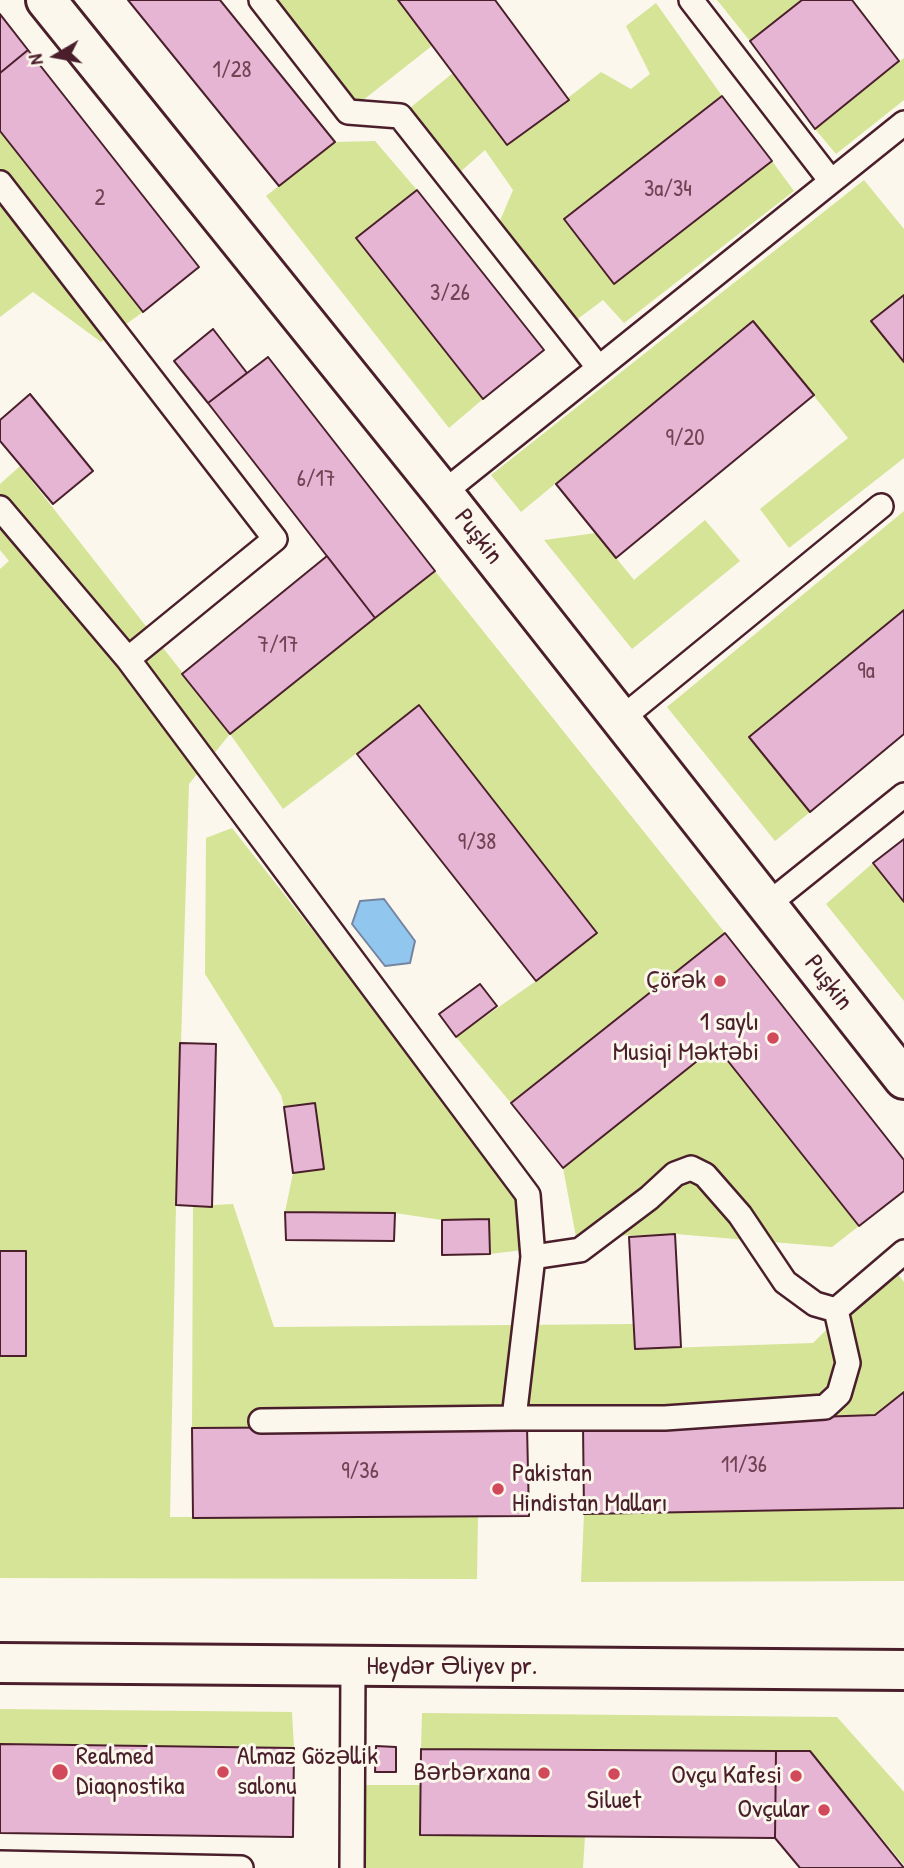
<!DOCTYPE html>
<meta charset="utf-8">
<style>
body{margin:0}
#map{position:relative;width:904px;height:1868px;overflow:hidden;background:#fbf7ec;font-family:"Patrick Hand",sans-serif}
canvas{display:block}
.north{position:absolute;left:21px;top:21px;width:70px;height:70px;-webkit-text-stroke:5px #fbf7ec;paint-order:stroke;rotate:260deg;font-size:19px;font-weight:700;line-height:28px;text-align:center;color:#4a1f2b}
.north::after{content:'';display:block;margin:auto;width:24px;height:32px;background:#4a1f2b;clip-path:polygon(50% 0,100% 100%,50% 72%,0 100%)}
</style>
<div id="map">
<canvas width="904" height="1868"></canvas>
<div class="north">N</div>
</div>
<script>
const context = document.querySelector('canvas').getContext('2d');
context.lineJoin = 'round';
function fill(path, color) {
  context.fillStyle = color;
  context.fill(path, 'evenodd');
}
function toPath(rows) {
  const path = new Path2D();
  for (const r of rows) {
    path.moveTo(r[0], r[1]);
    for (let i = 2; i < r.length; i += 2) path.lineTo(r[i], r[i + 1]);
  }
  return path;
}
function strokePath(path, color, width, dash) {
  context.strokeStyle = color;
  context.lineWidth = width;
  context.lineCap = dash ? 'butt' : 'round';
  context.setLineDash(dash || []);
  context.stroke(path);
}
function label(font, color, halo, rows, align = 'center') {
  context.font = font + ' "Patrick Hand",sans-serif';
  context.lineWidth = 6;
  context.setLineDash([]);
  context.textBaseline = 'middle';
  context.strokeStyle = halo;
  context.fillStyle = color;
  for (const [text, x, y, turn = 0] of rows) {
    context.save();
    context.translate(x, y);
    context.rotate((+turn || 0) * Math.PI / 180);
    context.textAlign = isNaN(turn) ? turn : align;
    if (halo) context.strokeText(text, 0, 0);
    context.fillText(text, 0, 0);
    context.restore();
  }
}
fill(toPath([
 [261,0,398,0,433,45,348,112],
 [717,0,802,0,750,41],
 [656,3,722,96,564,219,614,284,772,161,794,191,624,323,603,300,567,327,494,235,513,190,485,150,451,180,400,116,453,73,508,145,601,72,631,89,650,74,626,26],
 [904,58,904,100,836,154,815,129],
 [0,131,143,312,101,342,33,292,0,317],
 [375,141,417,190,356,238,483,399,449,428,266,196,335,142],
 [864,180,904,229,904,295,872,321,904,362,904,458,789,548,760,509,848,438,753,321,521,512,491,475],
 [20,466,230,733,435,571,725,933,511,1103,456,1037,536,981,597,933,419,706,283,809,230,734,189,784,176,1205,170,1517,478,1516,477,1579,0,1578,0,1356,26,1251,0,1251,0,569,9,561,0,550,0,484],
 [904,511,904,610,749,737,810,812,775,841,667,707],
 [705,520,740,561,632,649,544,540,596,533,634,580],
 [232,828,513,1185,523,1250,490,1254,489,1219,442,1220,395,1213,285,1212,293,1173,324,1169,315,1103,284,1107,281,1095,205,974,206,838],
 [873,863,904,902,904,1001,826,904],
 [716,1046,859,1226,832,1247,675,1234,576,1237,563,1168],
 [233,1204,274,1327,634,1324,636,1349,813,1343,891,1266,904,1282,904,1392,875,1415,527,1426,192,1428,193,1206],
 [904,1508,904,1581,581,1582,584,1514],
 [0,1709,292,1712,294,1748,0,1744],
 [422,1713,837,1717,904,1792,904,1865,810,1751,421,1749],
 [354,1785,421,1785,421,1835,585,1836,583,1868,352,1868]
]), '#d5e497');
const water = toPath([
 [384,899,415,941,410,963,385,966,352,924,360,901,384,899]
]);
fill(water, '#91c7ef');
strokePath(water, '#7584a1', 2);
const building = toPath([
 [128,0,220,0,335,142,279,186,128,0],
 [398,0,495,0,569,100,507,145,398,0],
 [802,0,852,0,899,61,815,129,750,41,802,0],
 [0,14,28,50,0,73,0,14],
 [28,50,199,267,143,312,0,131,0,73,28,50],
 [722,96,772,161,614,284,564,219,722,96],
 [417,190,544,350,483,399,356,238,417,190],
 [904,295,904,362,871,321,904,295],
 [753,321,814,395,616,558,556,484,753,321],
 [213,329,247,373,208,403,174,361,213,329],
 [268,357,435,571,375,618,208,403,268,357],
 [30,394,93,471,53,504,0,441,0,420,30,394],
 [327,556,375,618,230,734,182,674,327,556],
 [904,610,904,734,810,812,749,737,904,610],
 [419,705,597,933,536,981,357,754,419,705],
 [904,839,904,902,873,863,904,839],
 [725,933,904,1160,904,1191,859,1226,716,1046,563,1168,511,1103,725,933],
 [480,984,497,1006,456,1037,439,1014,480,984],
 [180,1043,216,1044,212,1207,176,1205,180,1043],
 [315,1103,324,1169,293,1173,284,1107,315,1103],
 [285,1212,395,1213,394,1241,286,1240,285,1212],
 [489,1219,490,1254,442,1255,442,1220,489,1219],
 [675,1234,681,1347,635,1349,629,1237,675,1234],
 [0,1251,26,1251,26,1356,0,1356,0,1251],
 [904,1392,904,1508,584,1514,583,1425,875,1415,904,1392],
 [527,1426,529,1516,193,1518,192,1428,527,1426],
 [0,1744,294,1748,293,1837,0,1833,0,1744],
 [376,1746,396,1747,396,1772,375,1772,376,1746],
 [421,1749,776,1751,775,1838,420,1835,421,1749],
 [776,1751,810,1751,904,1868,800,1868,775,1838,776,1751]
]);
fill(building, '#e6b5d4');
strokePath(building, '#4a1f2b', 2);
const lane = toPath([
 [261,0,348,112,400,116,599,368],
 [691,0,831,181],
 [0,183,275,539,128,659],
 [443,493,904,123],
 [0,508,128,659,528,1195,533,1257,514,1418,665,1418,825,1407,839,1394,848,1363,836,1310],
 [621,719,881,506],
 [767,905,904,795],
 [533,1257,580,1250,649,1198,675,1174,691,1168,705,1175,740,1215,785,1282,815,1304,836,1310,904,1252],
 [261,1421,514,1418],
 [0,1863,241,1868],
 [352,1868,353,1666]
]);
const street = toPath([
 [46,0,443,493,904,1079]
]);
const secondary = toPath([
 [0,1663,904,1670]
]);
strokePath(lane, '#4a1f2b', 28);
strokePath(street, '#4a1f2b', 44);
strokePath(secondary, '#4a1f2b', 44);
strokePath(lane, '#fbf7ec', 23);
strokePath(street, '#fbf7ec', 38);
strokePath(secondary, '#fbf7ec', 38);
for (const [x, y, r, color] of [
 [720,981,7,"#d1495b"],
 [773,1038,7,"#d1495b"],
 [498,1489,7,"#d1495b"],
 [60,1772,9,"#d1495b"],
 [223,1772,7,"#d1495b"],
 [544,1773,7,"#d1495b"],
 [614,1774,7,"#d1495b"],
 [796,1776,7,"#d1495b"],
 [824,1810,7,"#d1495b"]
]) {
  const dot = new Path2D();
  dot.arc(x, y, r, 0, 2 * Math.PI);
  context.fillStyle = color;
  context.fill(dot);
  strokePath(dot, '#fbf7ec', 2.5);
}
label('23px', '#714455', null, [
 ["1/28",232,71],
 ["3a/34",668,190],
 ["2",100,199],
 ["3/26",450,294],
 ["9/20",685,439],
 ["6/17",316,480],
 ["7/17",278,646],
 ["9a",866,672],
 ["9/38",477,843],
 ["11/36",744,1466],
 ["9/36",360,1472]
]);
label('26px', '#4a1f2b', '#fbf7ec', [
 ["Puşkin",478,537,52],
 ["Puşkin",828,983,52],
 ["Heydər Əliyev pr.",452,1667]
]);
label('26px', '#4a1f2b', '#fbf7ec', [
 ["Çörək",706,981],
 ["1 saylı",759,1023],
 ["Musiqi Məktəbi",759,1053],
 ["Pakistan",512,1474,"left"],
 ["Hindistan Malları",512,1504,"left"],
 ["Realmed",76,1757,"left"],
 ["Diaqnostika",76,1787,"left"],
 ["Almaz Gözəllik",237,1757,"left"],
 ["salonu",237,1787,"left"],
 ["Bərbərxana",530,1773],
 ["Ovçu Kafesi",782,1776],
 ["Siluet",614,1801,"center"],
 ["Ovçular",810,1810]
], 'right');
</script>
